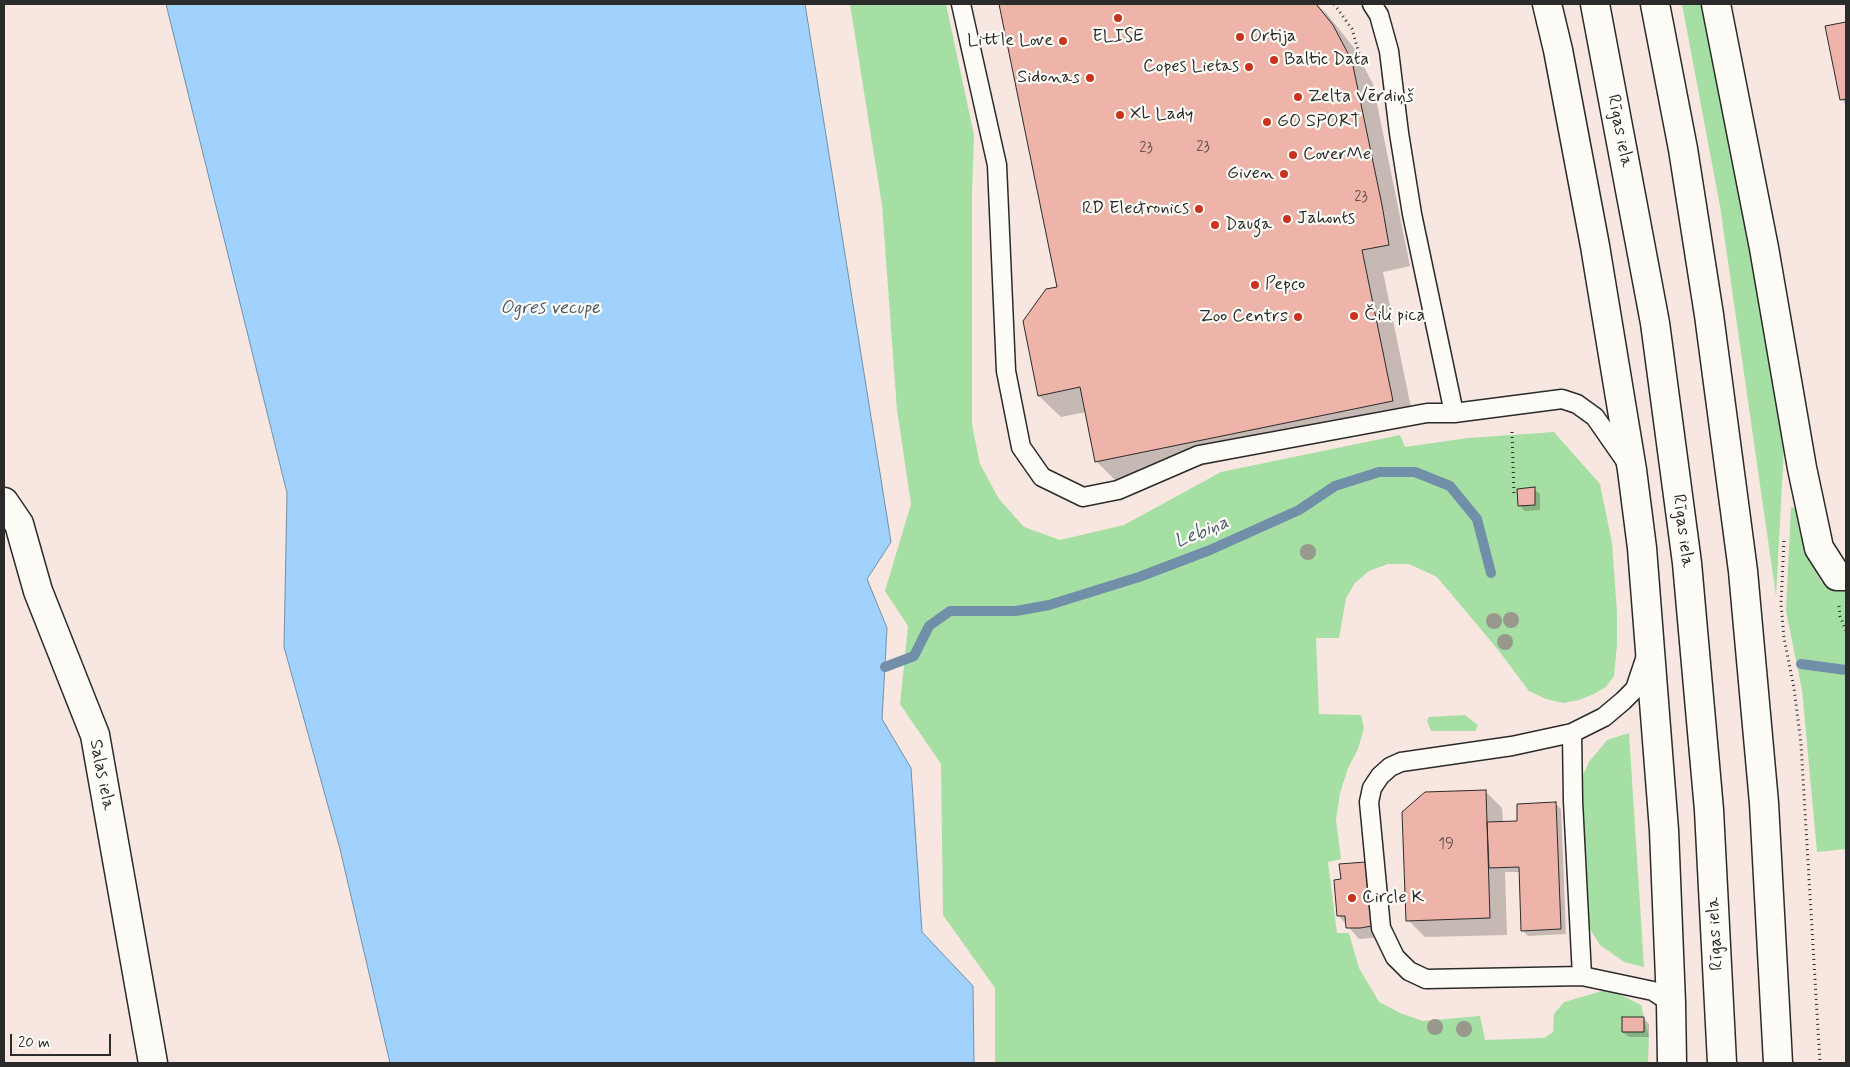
<!DOCTYPE html>
<meta charset="utf-8">
<style>
body{margin:0}
#map{position:relative;width:1850px;height:1067px;overflow:hidden;background:#f8e6e0;font-family:Mynerve,sans-serif}
canvas{display:block}
.frame{position:absolute;inset:0;border:5px solid #2b2b2b;pointer-events:none}
.scale{position:absolute;left:10px;top:1034px;width:101px;height:22px;box-sizing:border-box;border:2px solid #2b2b2b;border-top:0;padding-left:6px;font-size:15px;line-height:18px;white-space:nowrap;color:#2b2b2b;-webkit-text-stroke:4px #fdfcf7;paint-order:stroke}
</style>
<div id="map">
<canvas width="1850" height="1067"></canvas>
<div class="frame"></div>
<div class="scale">20 m</div>
</div>
<script>
const context = document.querySelector('canvas').getContext('2d');
context.lineJoin = 'round';
function fill(path, color) {
  context.fillStyle = color;
  context.fill(path, 'evenodd');
}
function toPath(rows) {
  const path = new Path2D();
  for (const r of rows) {
    path.moveTo(r[0], r[1]);
    for (let i = 2; i < r.length; i += 2) path.lineTo(r[i], r[i + 1]);
  }
  return path;
}
function strokePath(path, color, width, dash) {
  context.strokeStyle = color;
  context.lineWidth = width;
  context.lineCap = dash ? 'butt' : 'round';
  context.setLineDash(dash || []);
  context.stroke(path);
}
function label(font, color, halo, rows, align = 'center') {
  context.font = font + ' Mynerve,sans-serif';
  context.lineWidth = 4.5;
  context.setLineDash([]);
  context.textBaseline = 'middle';
  context.strokeStyle = halo;
  context.fillStyle = color;
  for (const [text, x, y, turn = 0] of rows) {
    context.save();
    context.translate(x, y);
    context.rotate((+turn || 0) * Math.PI / 180);
    context.textAlign = isNaN(turn) ? turn : align;
    if (halo) context.strokeText(text, 0, 0);
    context.fillText(text, 0, 0);
    context.restore();
  }
}
fill(toPath([
 [850,4,946,4,974,135,972,191,972,425,980,464,999,499,1024,527,1060,540,1124,525,1221,472,1400,435,1405,447,1468,438,1554,432,1600,484,1612,543,1617,613,1617,645,1614,676,1606,687,1594,694,1579,700,1563,703,1546,699,1529,691,1499,651,1437,577,1409,564,1388,564,1369,571,1355,583,1346,598,1339,638,1316,638,1319,714,1361,715,1364,728,1358,749,1348,768,1340,793,1336,820,1341,859,1328,862,1337,933,1349,933,1359,968,1379,1002,1400,1013,1423,1021,1480,1016,1485,1040,1544,1038,1553,1032,1554,1014,1564,1002,1606,990,1621,995,1641,1005,1649,1038,1648,1063,995,1063,995,988,943,915,941,764,900,704,908,626,885,591,911,504,897,410,882,205],
 [1682,4,1704,4,1785,429,1776,596,1720,206],
 [1791,507,1799,509,1804,551,1822,583,1846,583,1846,849,1817,852,1802,690,1786,611],
 [1465,715,1478,725,1475,731,1431,731,1427,721,1429,717],
 [1629,733,1644,967,1624,962,1600,945,1588,926,1581,780,1589,762,1607,740]
]), '#a6dfa3');
const water = toPath([
 [166,4,805,4,891,542,867,579,887,628,882,719,911,768,922,932,973,986,974,1063,390,1063,340,849,284,647,287,493,166,4]
]);
fill(water, '#a0d2fd');
strokePath(water, '#718fa9', 1);
fill(toPath([
 [1000,4,1316,4,1327,14,1354,48,1373,84,1410,266,1383,272,1414,422,1118,483,1096,461,1086,412,1061,417,1039,396,1059,288],
 [1846,23,1846,104,1841,99,1826,27],
 [1534,489,1540,494,1540,510,1525,511,1519,505],
 [1485,791,1502,808,1503,823,1519,822,1555,803,1561,809,1566,934,1528,936,1522,930,1520,872,1505,872,1507,935,1425,937,1408,920],
 [1377,874,1383,937,1359,939,1339,916],
 [1643,1018,1649,1024,1649,1037,1629,1037,1623,1032]
]), '#0003');
strokePath(toPath([
 [1801,664,1846,670],
 [885,667,914,656,929,626,950,611,1016,611,1049,605,1139,577,1210,550,1299,510,1335,486,1379,472,1415,472,1450,486,1477,519,1491,573]
]), '#718fa9', 10);
const building = toPath([
 [999,4,1316,4,1333,25,1352,61,1382,205,1389,245,1362,250,1393,401,1095,462,1080,387,1038,396,1023,321,1046,289,1057,287,999,4],
 [1846,22,1846,99,1840,100,1825,26,1846,22],
 [1535,487,1535,505,1518,506,1517,489,1535,487],
 [1486,790,1490,918,1406,921,1402,812,1425,792,1486,790],
 [1556,802,1561,929,1521,931,1519,867,1489,868,1487,822,1517,821,1517,804,1556,802],
 [1366,862,1372,926,1360,928,1346,928,1345,916,1337,916,1334,880,1341,879,1339,864,1366,862],
 [1622,1017,1644,1017,1644,1032,1622,1032,1622,1017]
]);
fill(building, '#eeb4a9');
strokePath(building, '#2b2b2b', 1);
const service = toPath([
 [961,4,997,165,1006,371,1021,447,1042,477,1083,497,1118,490,1199,455,1427,413,1454,413,1562,399,1577,404,1595,417,1627,463],
 [1372,4,1379,15,1389,51,1399,133,1412,214,1454,413],
 [1572,733,1604,717,1623,701,1635,689,1646,656],
 [1582,976,1573,801,1572,733,1512,746,1401,762,1390,767,1380,776,1372,788,1369,802,1381,928,1395,957,1409,971,1426,979,1582,976,1653,991,1671,1003]
]);
const minor = toPath([
 [1547,4,1558,50,1595,246,1632,470,1642,548,1664,830,1671,1003,1672,1063],
 [1716,4,1764,248,1802,468,1819,548,1837,576,1846,576],
 [4,502,19,524,38,591,95,735,153,1063]
]);
const trunk = toPath([
 [1595,4,1655,323,1687,563,1709,810,1722,1063],
 [1655,4,1683,149,1709,315,1743,571,1764,803,1778,1063]
]);
strokePath(service, '#2b2b2b', 21);
strokePath(minor, '#2b2b2b', 31);
strokePath(trunk, '#2b2b2b', 31);
strokePath(toPath([
 [1334,4,1352,29,1362,64],
 [1512,432,1514,496],
 [1784,541,1781,604,1784,638,1794,688,1801,744,1820,1063],
 [1839,606,1840,616,1846,631]
]), '#2b2b2b', 3, [1, 4]);
strokePath(service, '#fdfcf7', 18);
strokePath(minor, '#fdfcf7', 28);
strokePath(trunk, '#fdfcf7', 28);
context.fillStyle = '#98988d';
for (const [x, y] of [
 [1308,552],
 [1511,620],
 [1494,621],
 [1505,642],
 [1435,1027],
 [1464,1029]
]) {
  context.beginPath();
  context.arc(x, y, 8, 0, 2 * Math.PI);
  context.fill();
}
for (const [x, y, r, color] of [
 [1118,18,5,"#c8321e"],
 [1240,37,5,"#c8321e"],
 [1063,41,5,"#c8321e"],
 [1274,60,5,"#c8321e"],
 [1249,67,5,"#c8321e"],
 [1090,78,5,"#c8321e"],
 [1298,97,5,"#c8321e"],
 [1120,115,5,"#c8321e"],
 [1267,122,5,"#c8321e"],
 [1293,155,5,"#c8321e"],
 [1284,174,5,"#c8321e"],
 [1199,209,5,"#c8321e"],
 [1287,219,5,"#c8321e"],
 [1215,225,5,"#c8321e"],
 [1255,285,5,"#c8321e"],
 [1354,316,5,"#c8321e"],
 [1298,317,5,"#c8321e"],
 [1352,898,5,"#c8321e"]
]) {
  const dot = new Path2D();
  dot.arc(x, y, r, 0, 2 * Math.PI);
  context.fillStyle = color;
  context.fill(dot);
  strokePath(dot, '#fdfcf7', 2);
}
label('15px', '#5c4d4a', null, [
 ["23",1203,148],
 ["23",1146,149],
 ["23",1361,198],
 ["19",1446,845]
]);
label('18px', '#2b2b2b', '#fdfcf7', [
 ["ELISE",1118,37,"center"],
 ["Ortija",1250,37],
 ["Little Love",1053,41,"right"],
 ["Baltic Data",1284,60],
 ["Copes Lietas",1239,67,"right"],
 ["Sidonas",1080,78,"right"],
 ["Zelta Vērdiņš",1308,97],
 ["XL Lady",1130,115],
 ["GO SPORT",1277,122],
 ["CoverMe",1303,155],
 ["Given",1274,174,"right"],
 ["RD Electronics",1189,209,"right"],
 ["Jahonts",1297,219],
 ["Dauga",1225,225],
 ["Pepco",1265,285],
 ["Čili pica",1364,316],
 ["Zoo Centrs",1288,317,"right"],
 ["Circle K",1362,898]
], 'left');
label('18px', '#2b2b2b', '#fdfcf7', [
 ["Rīgas iela",1619,131,79],
 ["Rīgas iela",1682,531,83],
 ["Salas iela",101,775,79],
 ["Rīgas iela",1716,934,-93]
]);
label('italic 19px', '#4e5d6a', '#fdfcf7', [
 ["Ogres vecupe",550,309],
 ["Lebiņa",1202,533,-22]
]);
</script>
